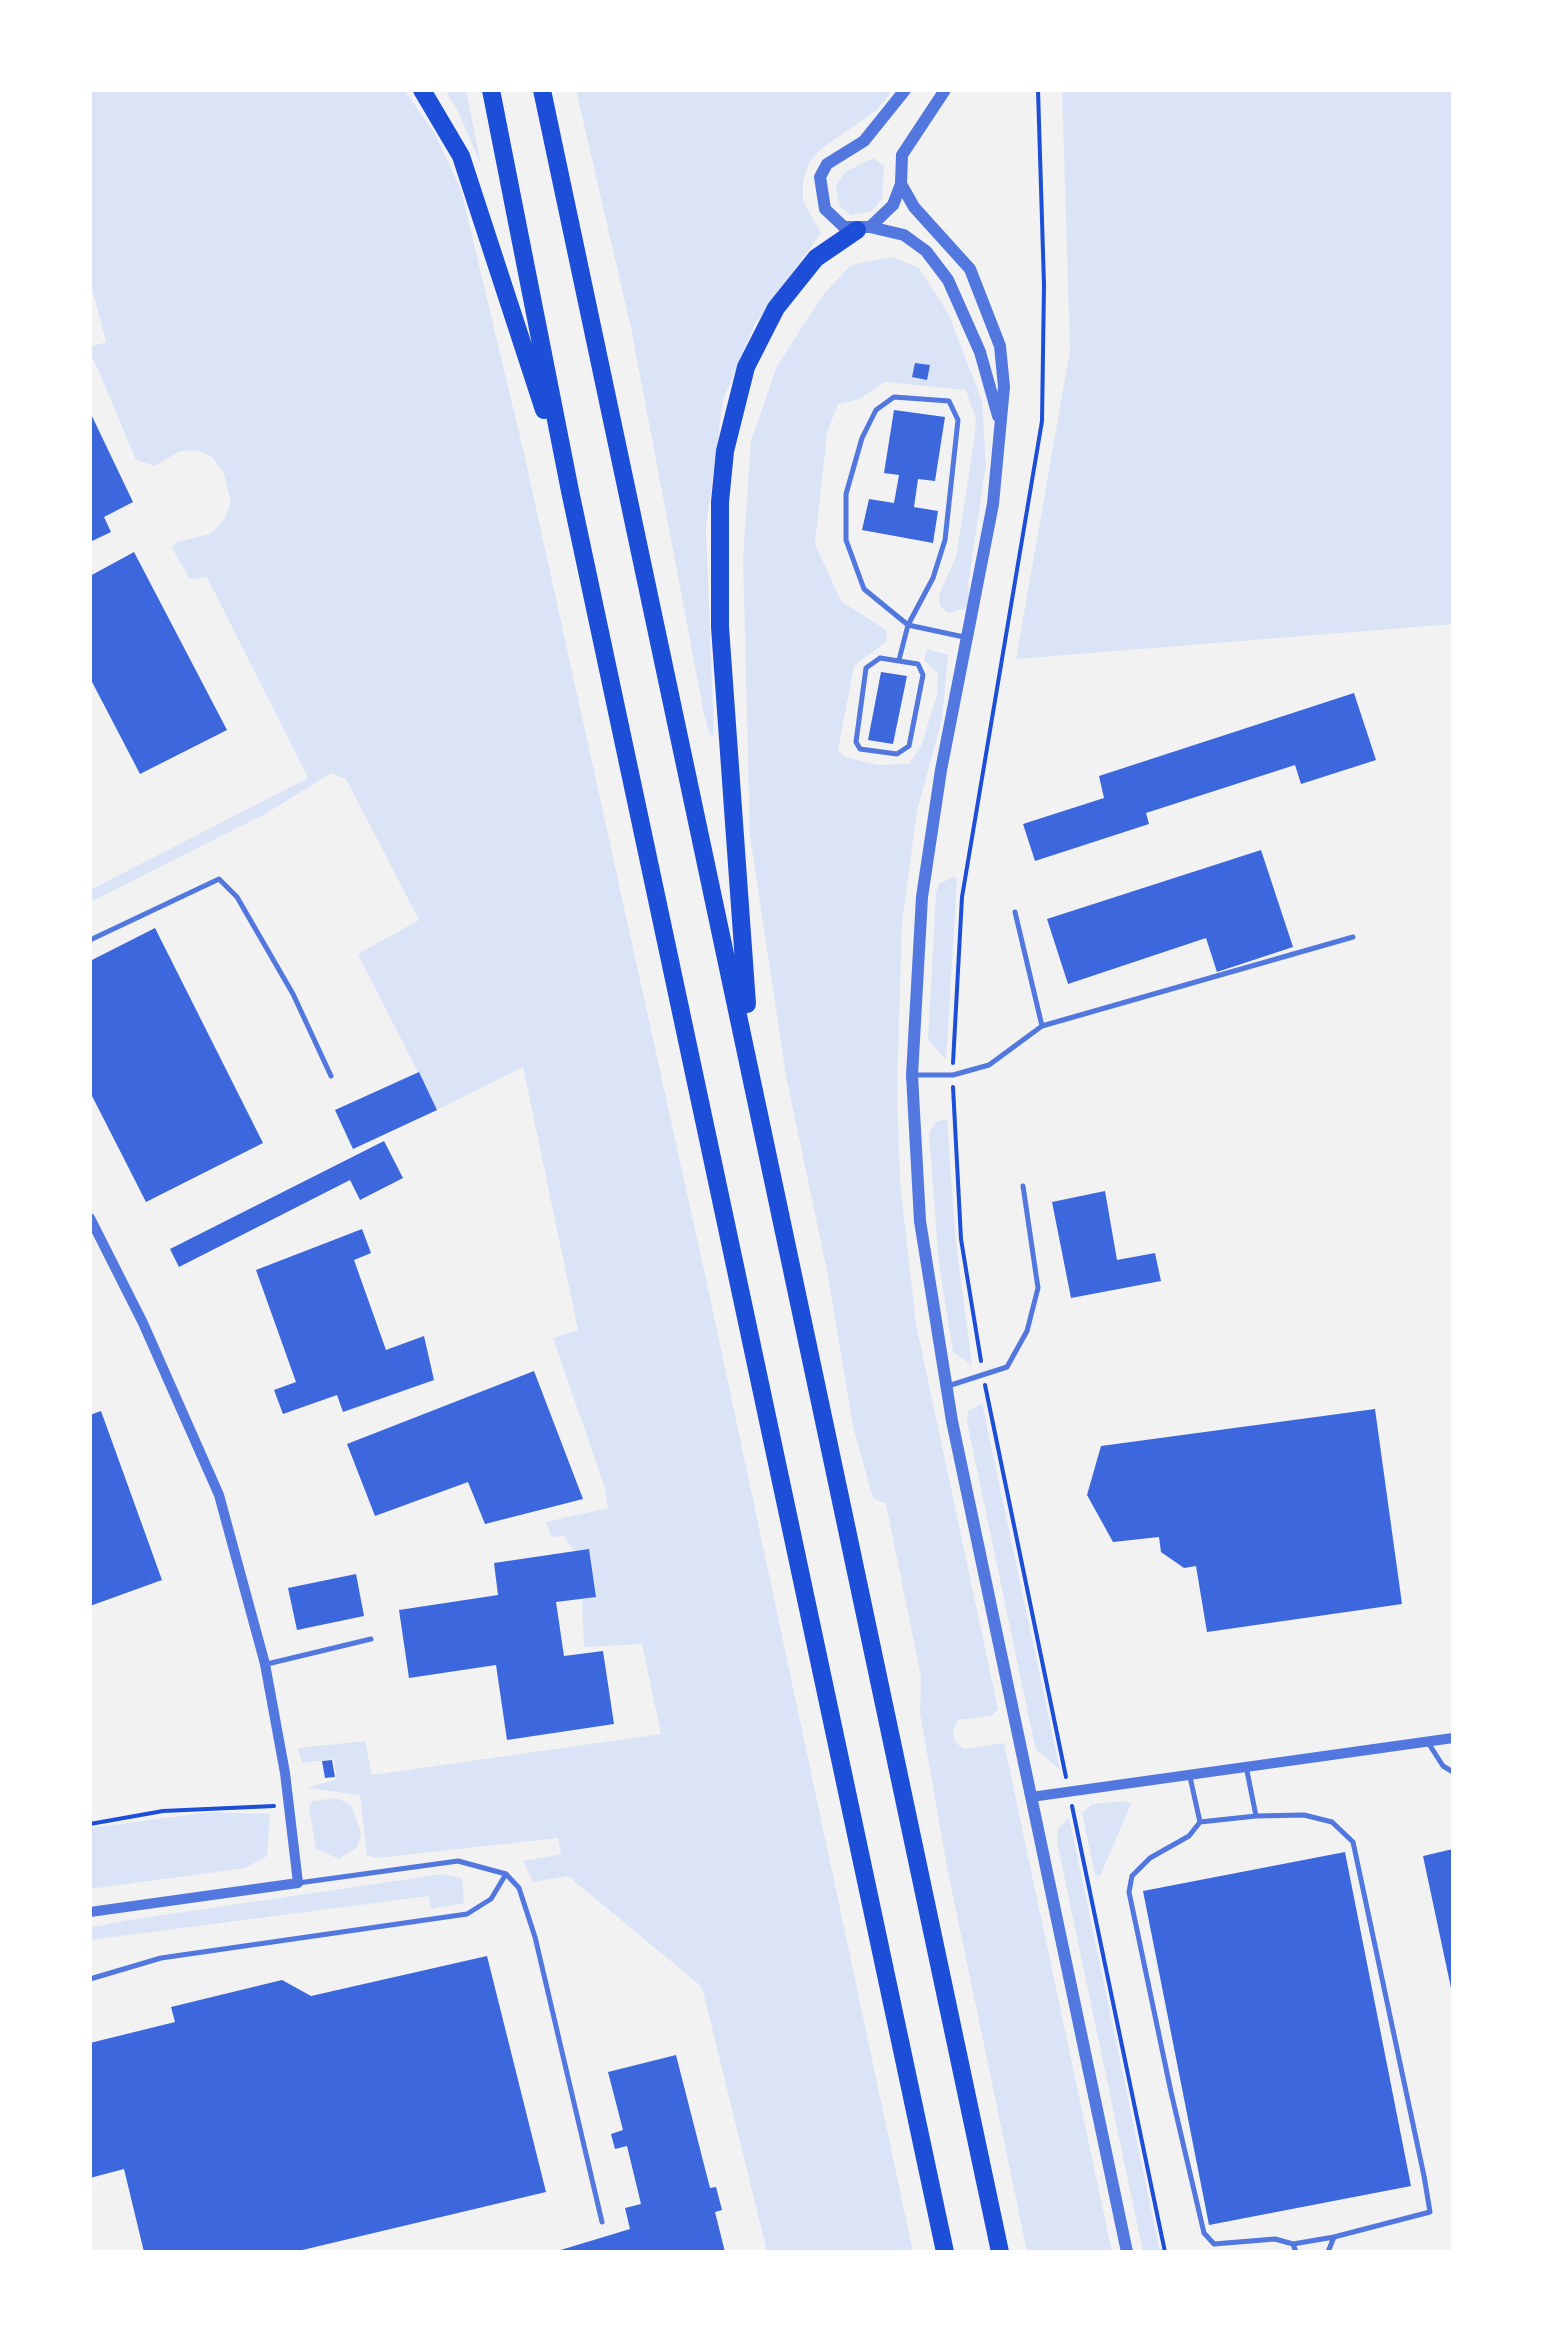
<!DOCTYPE html>
<style>
body{margin:0}
#map{position:relative;width:1543px;height:2342px;overflow:hidden;background:#f2f2f2;font-family:Cabin,sans-serif}
canvas{display:block}
.frame{position:absolute;inset:0;border:92px solid #fff;pointer-events:none}
</style>
<div id="map">
<canvas width="1543" height="2342"></canvas>
<div class="frame"></div>
</div>
<script>
const context = document.querySelector('canvas').getContext('2d');
context.lineJoin = 'round';
function fill(path, color) {
  context.fillStyle = color;
  context.fill(path, 'evenodd');
}
function toPath(rows) {
  const path = new Path2D();
  for (const r of rows) {
    path.moveTo(r[0], r[1]);
    for (let i = 2; i < r.length; i += 2) path.lineTo(r[i], r[i + 1]);
  }
  return path;
}
function strokePath(path, color, width, dash) {
  context.strokeStyle = color;
  context.lineWidth = width;
  context.lineCap = dash ? 'butt' : 'round';
  context.setLineDash(dash || []);
  context.stroke(path);
}
fill(toPath([
 [90,90,404,90,434,132,461,190,523,449,711,1302,913,2252,767,2252,702,1987,568,1876,533,1882,523,1861,561,1854,558,1838,377,1858,367,1855,360,1795,308,1788,337,1779,334,1759,302,1763,298,1748,365,1741,372,1775,661,1734,642,1644,584,1647,582,1598,596,1596,589,1550,574,1551,564,1536,551,1537,546,1522,608,1508,605,1488,553,1338,578,1330,523,1067,437,1110,358,954,419,920,346,779,331,773,267,813,90,902,90,890,308,778,207,577,190,579,172,548,176,542,210,534,224,520,231,502,223,471,211,456,196,450,180,451,155,466,136,460,94,360,90,360,90,347,106,342,90,281],
 [445,90,466,90,481,165,458,111],
 [576,90,893,90,876,111,822,148,809,163,803,180,803,201,821,233,755,324,723,400,706,528,714,735,710,735,704,714,631,328],
 [1062,90,1453,90,1453,624,1016,659,1070,350],
 [873,158,884,166,882,199,872,211,851,215,840,207,836,186,845,172],
 [892,257,919,268,948,313,982,401,986,464,968,585,971,607,948,613,940,606,939,595,956,557,974,441,976,420,966,390,885,382,859,399,838,404,827,433,815,544,841,601,886,630,887,641,854,666,838,750,845,757,877,765,909,764,921,746,937,695,938,674,924,660,927,649,948,655,942,719,917,811,902,923,897,1088,900,1181,916,1324,998,1709,991,1716,958,1720,953,1732,955,1742,964,1749,1004,1743,1112,2252,1027,2252,947,1867,920,1713,921,1677,886,1504,873,1498,853,1426,827,1271,786,1076,750,836,743,558,751,441,777,366,823,295,851,265],
 [955,876,957,879,946,1060,928,1040,936,892,939,884],
 [947,1119,956,1243,972,1365,953,1352,939,1264,929,1134,935,1122],
 [982,1403,1060,1770,1036,1749,1030,1723,967,1422,968,1411],
 [337,1798,351,1805,361,1833,357,1847,339,1859,316,1849,309,1808,312,1801],
 [1127,1801,1131,1804,1100,1876,1095,1875,1082,1813,1092,1804],
 [211,1812,270,1814,267,1856,245,1868,90,1889,90,1828],
 [1069,1817,1115,2036,1160,2252,1143,2252,1057,1842,1058,1829],
 [443,1874,462,1878,464,1903,431,1909,429,1896,90,1940,90,1928,122,1921]
]), '#dbe4f7');
fill(toPath([
 [915,363,930,365,927,380,912,377],
 [894,410,945,417,935,481,918,479,914,507,938,511,933,543,862,530,869,499,894,503,899,475,884,473],
 [90,412,133,502,104,517,111,532,90,542],
 [134,552,227,730,140,774,90,678,90,576],
 [881,672,907,676,893,744,868,740],
 [1354,693,1376,760,1301,784,1295,765,1146,813,1149,824,1035,861,1023,824,1104,798,1099,776],
 [1261,850,1293,947,1217,972,1206,938,1068,984,1047,919],
 [155,928,263,1143,146,1202,90,1092,90,961],
 [419,1072,437,1110,353,1149,335,1110],
 [384,1141,403,1178,360,1200,350,1180,179,1267,170,1249],
 [1105,1191,1117,1260,1155,1253,1161,1281,1071,1298,1052,1202],
 [362,1229,371,1253,354,1260,386,1350,424,1336,434,1380,343,1412,337,1395,283,1414,274,1390,296,1382,256,1270],
 [534,1371,583,1499,485,1524,468,1482,375,1516,347,1444],
 [1375,1409,1402,1604,1207,1632,1196,1566,1184,1568,1161,1552,1159,1537,1113,1542,1087,1495,1101,1446],
 [101,1411,162,1580,90,1606,90,1415],
 [589,1549,596,1597,556,1602,564,1656,603,1651,614,1724,507,1740,496,1665,409,1678,399,1610,498,1595,494,1563],
 [356,1574,364,1616,297,1630,288,1588],
 [332,1760,335,1777,325,1778,322,1761],
 [1453,1849,1453,1988,1451,1988,1423,1856],
 [1345,1852,1411,2186,1209,2225,1143,1891],
 [487,1956,546,2192,294,2252,144,2252,124,2169,90,2178,90,2043,175,2022,171,2007,282,1980,311,1996],
 [676,2055,710,2188,716,2187,722,2210,715,2212,725,2252,554,2252,630,2229,625,2208,641,2204,627,2146,615,2149,611,2134,623,2130,608,2072]
]), '#3d67dc');
strokePath(toPath([
 [953,1063,962,897,1042,421,1044,285,1038,90],
 [953,1087,961,1239,981,1361],
 [985,1385,1066,1777],
 [1072,1806,1165,2252],
 [90,1824,163,1811,274,1806]
]), '#1d4ed8', 4);
strokePath(toPath([
 [880,658,918,664,923,675,909,746,897,754,860,749,856,742,866,668,880,658],
 [899,660,908,625,933,578,945,540,958,420,949,401,894,397,876,410,862,438,846,494,846,540,864,589,908,625,964,637],
 [90,940,219,879,237,897,293,994,331,1076],
 [1042,1026,1353,937],
 [915,1075,953,1075,989,1065,1042,1026,1015,912],
 [948,1386,1007,1367,1027,1331,1038,1288,1023,1186],
 [267,1664,371,1639],
 [1429,1744,1443,1766,1453,1772],
 [1246,1766,1256,1816,1304,1815,1332,1822,1353,1842,1424,2176,1430,2212,1334,2237,1328,2252],
 [1190,1777,1200,1822,1189,1836,1150,1858,1132,1876,1129,1892,1171,2092,1204,2233,1214,2244,1275,2239,1293,2244,1296,2252],
 [1200,1822,1256,1816],
 [298,1883,458,1861,506,1874,519,1888,535,1937,602,2222],
 [90,1979,161,1958,467,1914,491,1899,506,1874],
 [1293,2244,1334,2237]
]), '#5277de', 5);
strokePath(toPath([
 [90,1218,143,1323,219,1495,265,1664,285,1773,298,1883,90,1912],
 [1031,1797,1453,1738]
]), '#5277de', 10);
strokePath(toPath([
 [905,90,864,141,827,164,820,177,825,209,844,227,870,227,893,205,901,184,902,155,945,90],
 [901,184,914,207,970,269,1000,346,1004,387,993,504,941,770,922,897,912,1075,920,1221,952,1421,1127,2252],
 [870,227,904,235,926,251,948,280,980,352,998,416]
]), '#5277de', 12);
strokePath(toPath([
 [422,90,461,156,544,410],
 [491,90,570,491,945,2252],
 [542,90,1000,2252],
 [747,1004,720,627,720,502,725,451,746,367,776,308,816,258,857,230]
]), '#1d4ed8', 18);
</script>
